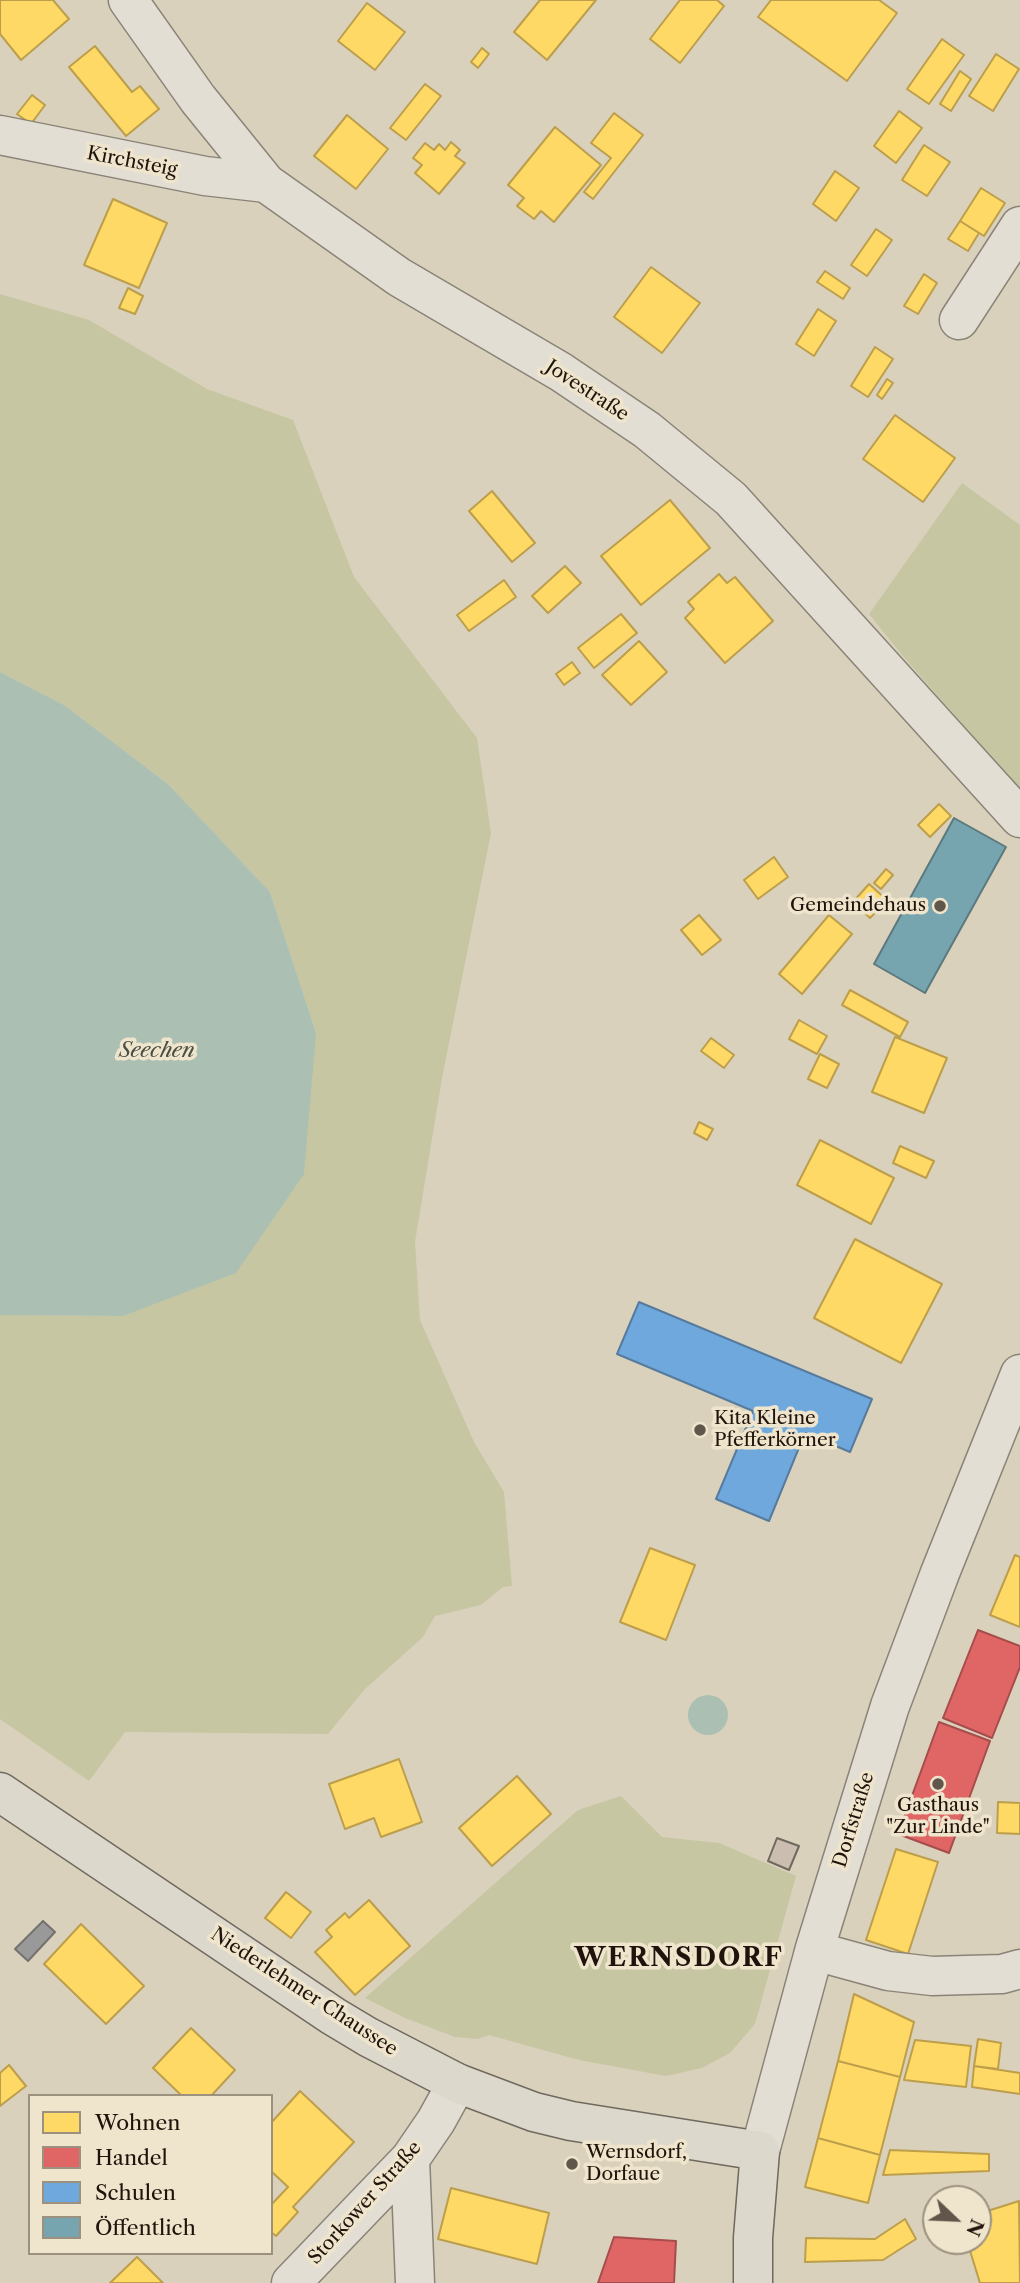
<!DOCTYPE html>
<meta charset="utf-8">
<style>
body{margin:0}
#map{position:relative;width:1020px;height:2283px;overflow:hidden;background:#dad1bd;font-family:"Libre Caslon Text",serif}
canvas{display:block}
.legend{position:absolute;left:28px;top:2094px;width:245px;height:161px;box-sizing:border-box;background:#efe4cc;border:2px solid #9c907f;margin:0;padding:9px 12px;list-style:none;font-size:21px;color:#1f130b}
.legend li{display:flex;align-items:center;gap:14px;height:35px}
.legend b{width:35px;border:2px solid #9c907f}
.north{position:absolute;left:922px;top:2185px;width:70px;height:70px;box-sizing:border-box;background:#efe4cc;border:2px solid #9c907f;border-radius:50%;rotate:113deg;font-size:19px;font-weight:700;line-height:28px;text-align:center;color:#1f130b}
.north::after{content:'';display:block;margin:auto;width:24px;height:32px;background:#605649;clip-path:polygon(50% 0,100% 100%,50% 72%,0 100%)}
</style>
<div id="map">
<canvas width="1020" height="2283"></canvas>
<ul class="legend">
<li><b style="height:19px;background:#ffd966"></b>Wohnen</li>
<li><b style="height:19px;background:#e06666"></b>Handel</li>
<li><b style="height:19px;background:#6fa8dc"></b>Schulen</li>
<li><b style="height:19px;background:#76a5af"></b>Öffentlich</li>
</ul>
<div class="north">N</div>
</div>
<script>
const context = document.querySelector('canvas').getContext('2d');
context.lineJoin = 'round';
function fill(path, color) {
  context.fillStyle = color;
  context.fill(path, 'evenodd');
}
function toPath(rows) {
  const path = new Path2D();
  for (const r of rows) {
    if (r.length === 3) {
      path.moveTo(r[0] + r[2], r[1]);
      path.arc(r[0], r[1], r[2], 0, 2 * Math.PI);
      continue;
    }
    path.moveTo(r[0], r[1]);
    for (let i = 2; i < r.length; i += 2) path.lineTo(r[i], r[i + 1]);
  }
  return path;
}
function strokePath(path, color, width, dash) {
  context.strokeStyle = color;
  context.lineWidth = width;
  context.lineCap = dash ? 'butt' : 'round';
  context.setLineDash(dash || []);
  context.stroke(path);
}
function label(font, color, halo, rows, align = 'center') {
  context.font = font + ' "Libre Caslon Text",serif';
  context.lineWidth = 7;
  context.setLineDash([]);
  context.textBaseline = 'middle';
  context.strokeStyle = halo;
  context.fillStyle = color;
  for (const [text, x, y, turn = 0] of rows) {
    context.save();
    context.translate(x, y);
    context.rotate((+turn || 0) * Math.PI / 180);
    context.textAlign = isNaN(turn) ? turn : align;
    if (halo) context.strokeText(text, 0, 0);
    context.fillText(text, 0, 0);
    context.restore();
  }
}
fill(toPath([
 [0,294,89,320,207,389,293,420,354,577,477,738,491,833,442,1078,415,1242,420,1320,474,1442,504,1492,512,1586,503,1587,481,1605,435,1616,423,1637,364,1690,328,1734,125,1732,89,1781,0,1719,0,1315,123,1316,316,1033,270,892,168,784,64,705,0,672],
 [962,483,1020,525,1020,790,902,655,869,614],
 [621,1796,662,1837,719,1843,796,1876,755,2024,730,2053,702,2068,666,2076,579,2060,489,2035,478,2039,455,2037,405,2018,365,1998,578,1810]
]), '#c6c6a2');
fill(toPath([
 [0,672,64,705,168,784,270,892,316,1033,304,1174,236,1273,123,1316,0,1315],
 [708,1715,20]
]), '#abc0b2');
const homes = toPath([
 [0,0,53,0,69,19,21,60,0,34,0,0],
 [540,0,596,0,547,60,514,32,540,0],
 [680,0,717,0,724,6,680,63,650,39,680,0],
 [771,0,879,0,897,13,847,81,758,17,771,0],
 [367,3,405,32,375,70,338,41,367,3],
 [942,39,964,55,929,104,907,89,942,39],
 [95,46,132,92,140,86,159,109,126,136,69,67,95,46],
 [482,48,489,54,478,68,471,62,482,48],
 [996,54,1019,69,993,111,969,96,996,54],
 [960,71,971,79,951,111,940,104,960,71],
 [425,84,441,96,406,140,390,128,425,84],
 [32,95,45,105,31,124,17,114,32,95],
 [899,111,922,128,896,163,874,146,899,111],
 [614,113,643,135,593,199,584,192,611,158,591,143,614,113],
 [347,115,388,149,356,189,314,156,347,115],
 [555,127,601,165,554,222,541,211,534,219,517,206,524,198,508,185,555,127],
 [451,142,460,150,455,156,465,163,439,194,415,173,422,165,413,158,425,143,434,150,439,144,445,150,451,142],
 [924,145,950,162,927,196,902,180,924,145],
 [835,171,859,188,836,221,813,204,835,171],
 [981,188,1005,203,984,236,960,221,981,188],
 [113,199,167,223,139,288,84,265,113,199],
 [960,221,979,233,968,251,948,239,960,221],
 [876,229,892,240,867,276,851,265,876,229],
 [651,267,700,303,662,353,614,317,651,267],
 [825,271,850,288,843,299,817,282,825,271],
 [924,274,937,283,918,314,904,306,924,274],
 [128,288,143,296,135,314,119,308,128,288],
 [818,309,836,321,814,356,796,344,818,309],
 [875,347,893,359,868,397,851,386,875,347],
 [887,379,893,383,882,399,877,395,887,379],
 [895,415,955,458,923,502,863,459,895,415],
 [492,491,535,543,512,562,469,511,492,491],
 [670,500,710,548,641,605,601,556,670,500],
 [565,566,581,583,548,613,532,596,565,566],
 [719,574,727,583,735,577,773,621,725,663,685,618,694,609,688,602,719,574],
 [504,580,516,597,469,631,457,615,504,580],
 [621,614,637,633,594,668,578,648,621,614],
 [639,641,667,672,631,705,602,675,639,641],
 [572,662,580,673,564,685,556,674,572,662],
 [939,804,951,816,930,837,918,825,939,804],
 [774,857,788,877,758,899,744,880,774,857],
 [886,869,893,875,881,889,874,883,886,869],
 [869,884,887,900,870,918,853,902,869,884],
 [699,915,721,940,702,955,681,930,699,915],
 [829,915,852,934,802,994,779,974,829,915],
 [850,990,908,1022,900,1037,842,1005,850,990],
 [799,1020,827,1036,817,1054,789,1039,799,1020],
 [895,1037,947,1058,924,1113,872,1092,895,1037],
 [711,1038,734,1055,724,1068,701,1051,711,1038],
 [820,1054,839,1064,827,1088,808,1079,820,1054],
 [699,1122,713,1129,707,1140,694,1133,699,1122],
 [820,1140,894,1178,871,1224,797,1185,820,1140],
 [900,1146,934,1161,926,1178,893,1163,900,1146],
 [855,1239,942,1284,901,1363,814,1318,855,1239],
 [650,1548,695,1565,666,1640,620,1622,650,1548],
 [1015,1555,1020,1557,1020,1627,990,1615,1015,1555],
 [399,1759,422,1822,381,1837,374,1818,345,1829,329,1784,399,1759],
 [517,1776,551,1814,492,1866,459,1828,517,1776],
 [998,1802,1020,1803,1020,1834,997,1833,998,1802],
 [896,1849,938,1862,908,1954,866,1940,896,1849],
 [286,1892,311,1912,291,1938,265,1918,286,1892],
 [369,1900,410,1946,355,1995,315,1952,332,1937,326,1930,345,1913,349,1918,369,1900],
 [81,1924,144,1986,106,2024,44,1964,81,1924],
 [854,1994,914,2022,900,2077,838,2061,854,1994],
 [191,2028,235,2070,211,2096,182,2096,153,2068,191,2028],
 [978,2039,1001,2043,998,2069,974,2066,978,2039],
 [915,2040,971,2046,966,2087,904,2080,915,2040],
 [838,2061,900,2077,880,2155,818,2138,838,2061],
 [9,2065,26,2086,0,2106,0,2073,9,2065],
 [974,2066,1020,2073,1020,2094,972,2087,974,2066],
 [300,2091,354,2142,293,2207,298,2212,276,2236,271,2232,271,2205,288,2187,271,2171,271,2123,300,2091],
 [818,2138,880,2155,868,2203,805,2187,818,2138],
 [890,2150,989,2154,989,2171,883,2175,890,2150],
 [451,2188,549,2213,537,2264,438,2239,451,2188],
 [1019,2201,1020,2283,980,2283,967,2241,978,2241,978,2214,1019,2201],
 [905,2219,916,2239,883,2260,805,2262,806,2238,875,2239,905,2219],
 [137,2257,163,2283,110,2283,137,2257]
]);
fill(homes, '#ffd966');
strokePath(homes, '#bc9e4b', 2);
const shops = toPath([
 [978,1630,1020,1646,1020,1667,992,1738,943,1718,978,1630],
 [939,1722,990,1741,949,1853,898,1834,939,1722],
 [614,2237,676,2241,674,2283,598,2283,614,2237]
]);
fill(shops, '#e06666');
strokePath(shops, '#a64d4b', 2);
const schools = toPath([
 [639,1302,872,1399,850,1452,805,1433,769,1521,716,1499,753,1411,617,1354,639,1302]
]);
fill(schools, '#6fa8dc');
strokePath(schools, '#577b9d', 2);
const public = toPath([
 [954,818,1006,847,925,993,874,964,954,818]
]);
fill(public, '#76a5af');
strokePath(public, '#5c797e', 2);
const industry = toPath([
 [43,1921,55,1932,28,1961,15,1949,43,1921]
]);
fill(industry, '#999');
strokePath(industry, '#74716e', 2);
const building = toPath([
 [777,1838,799,1846,789,1870,768,1861,777,1838]
]);
fill(building, '#ccbdb1');
strokePath(building, '#6f695e', 2);
const minor = toPath([
 [128,0,198,99,266,183,399,277,561,372,647,430,731,499,1020,818],
 [0,135,205,176,266,183],
 [959,320,1020,226],
 [815,1951,888,1971,932,1976,1002,1974,1020,1969],
 [760,2151,815,1948,890,1706,940,1573,1020,1374],
 [410,2159,415,2283],
 [291,2283,410,2159,436,2121,457,2083]
]);
const major = toPath([
 [0,1792,333,2016,368,2037,457,2083,534,2112,571,2121,760,2151,753,2238,753,2283]
]);
strokePath(minor, '#8a8377', 41);
strokePath(major, '#6f695e', 41);
strokePath(minor, '#e2ded3', 38);
strokePath(major, '#ddd8cc', 38);
for (const [x, y, r, color] of [
 [940,906,7,"#605649"],
 [700,1430,7,"#605649"],
 [938,1784,7,"#605649"],
 [572,2164,7,"#605649"]
]) {
  const dot = new Path2D();
  dot.arc(x, y, r, 0, 2 * Math.PI);
  context.fillStyle = color;
  context.fill(dot);
  strokePath(dot, '#efe4cc', 2.5);
}
label('19px', '#1f130b', '#efe4cc', [
 ["Kirchsteig",132,162,11],
 ["Jovestraße",587,391,33],
 ["Dorfstraße",854,1820,-73],
 ["Niederlehmer Chaussee",304,1992,33],
 ["Storkower Straße",365,2203,-48]
]);
label('19px', '#1f130b', '#efe4cc', [
 ["Gemeindehaus",926,906,"right"],
 ["Kita Kleine",714,1419],
 ["Pfefferkörner",714,1441],
 ["Gasthaus",938,1806,"center"],
 ["\"Zur Linde\"",938,1828,"center"],
 ["Wernsdorf,",586,2153],
 ["Dorfaue",586,2175]
], 'left');
label('italic 21px', '#494d44', '#efe4cc', [
 ["Seechen",157,1051]
]);
context.letterSpacing = '2px';
label('bold 26px', '#1f130b', '#efe4cc', [
 ["WERNSDORF",679,1958]
]);
context.letterSpacing = '0px';
</script>
